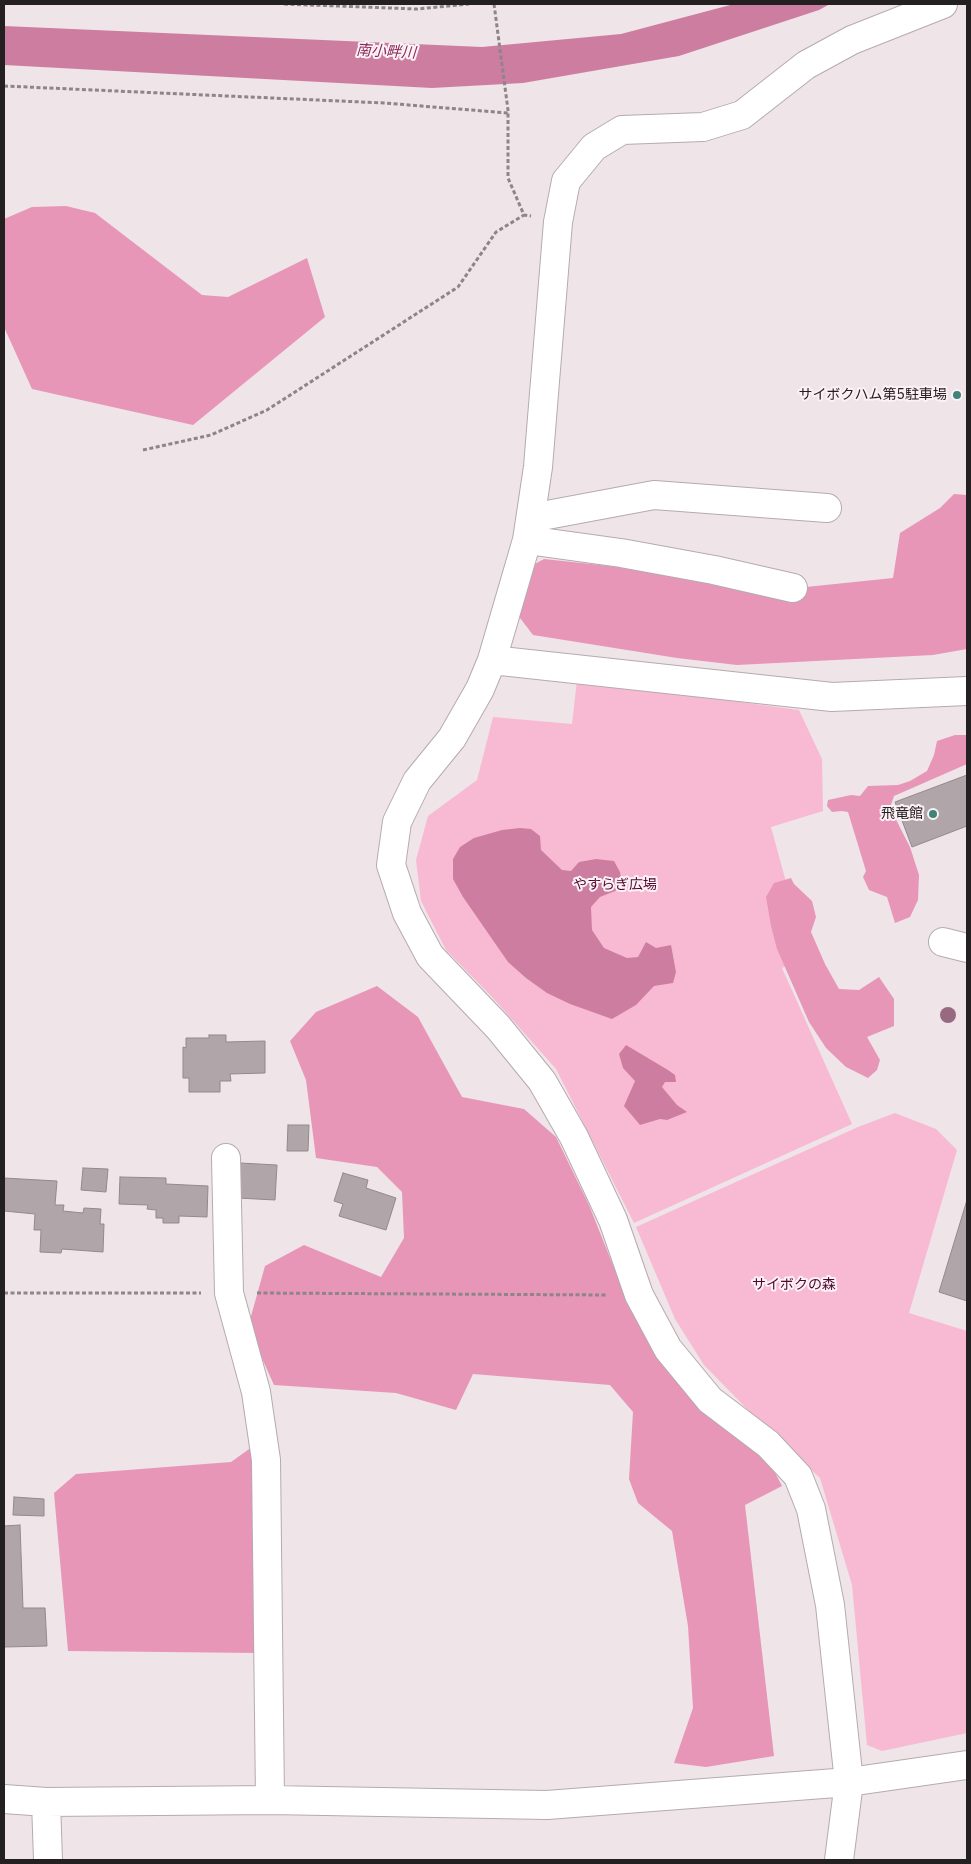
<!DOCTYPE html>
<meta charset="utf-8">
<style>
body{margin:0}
#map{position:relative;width:971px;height:1864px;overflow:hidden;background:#efe4e8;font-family:"IBM Plex Sans",sans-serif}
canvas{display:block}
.frame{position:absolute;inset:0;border:5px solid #242022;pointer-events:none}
</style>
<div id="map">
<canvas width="971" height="1864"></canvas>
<div class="frame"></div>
</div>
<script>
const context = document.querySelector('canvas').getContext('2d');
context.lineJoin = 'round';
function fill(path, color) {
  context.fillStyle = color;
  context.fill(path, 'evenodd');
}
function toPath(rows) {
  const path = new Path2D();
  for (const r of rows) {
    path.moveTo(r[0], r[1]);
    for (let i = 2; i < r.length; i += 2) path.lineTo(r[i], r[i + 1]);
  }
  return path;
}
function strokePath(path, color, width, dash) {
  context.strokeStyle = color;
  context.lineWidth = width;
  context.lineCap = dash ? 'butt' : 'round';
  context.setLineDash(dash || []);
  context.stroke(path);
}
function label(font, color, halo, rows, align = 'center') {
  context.font = font + ' "IBM Plex Sans","Noto Sans JP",sans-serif';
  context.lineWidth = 4;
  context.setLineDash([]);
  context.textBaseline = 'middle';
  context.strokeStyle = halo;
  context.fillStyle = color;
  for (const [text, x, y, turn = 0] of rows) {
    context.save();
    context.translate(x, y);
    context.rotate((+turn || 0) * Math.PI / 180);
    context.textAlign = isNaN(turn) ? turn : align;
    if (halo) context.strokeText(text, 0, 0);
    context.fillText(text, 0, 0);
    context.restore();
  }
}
fill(toPath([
 [577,680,799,710,822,759,823,811,771,827,806,955,782,968,852,1124,634,1223,556,1069,492,997,446,950,421,901,416,860,428,816,477,780,493,717,572,724],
 [895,1113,936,1129,957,1150,909,1313,967,1331,967,1733,882,1751,867,1745,852,1585,820,1478,749,1411,704,1365,675,1319,636,1227,858,1127]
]), '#f8bad2');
fill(toPath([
 [66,206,95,213,202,295,228,297,307,258,325,317,193,425,32,389,4,327,4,219,32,207],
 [954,494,967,495,967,649,933,655,737,665,677,658,533,635,517,614,531,566,544,559,806,587,893,578,900,533,940,508],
 [955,735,967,735,967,764,894,796,891,805,891,810,910,847,919,875,918,900,910,917,895,923,887,897,869,890,863,877,866,871,848,812,842,811,832,812,827,806,828,800,851,795,860,796,868,786,898,785,910,781,927,771,934,755,937,741],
 [791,878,794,884,812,901,816,917,811,932,825,964,839,989,859,990,879,977,894,999,894,1026,867,1037,880,1060,877,1070,868,1078,846,1067,826,1048,809,1022,777,949,771,926,766,897,774,883],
 [377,986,418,1017,462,1097,524,1109,556,1137,589,1205,632,1313,721,1422,770,1463,782,1486,745,1505,774,1756,706,1767,674,1763,693,1708,688,1626,672,1531,638,1503,629,1479,633,1412,610,1385,473,1374,456,1410,396,1393,274,1385,248,1327,265,1266,304,1245,381,1277,404,1238,402,1192,377,1167,316,1158,306,1080,290,1041,316,1012],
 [252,1447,260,1653,68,1651,54,1493,76,1474,231,1462]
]), '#e796b8');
fill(toPath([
 [734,4,830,4,819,10,679,56,523,83,432,88,4,65,4,26,482,47,621,34],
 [520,828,531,829,540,836,541,850,562,870,571,871,579,862,596,859,614,861,620,872,622,885,615,891,600,897,591,907,592,930,604,948,627,958,638,957,646,942,656,948,671,945,676,972,673,983,654,986,636,1005,612,1019,570,1004,547,993,526,978,508,962,463,897,453,879,453,859,460,847,474,838,502,830],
 [626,1045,668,1070,675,1075,676,1082,665,1082,662,1087,677,1105,687,1112,667,1120,660,1119,640,1125,624,1106,635,1081,623,1068,619,1054]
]), '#cd7ea0');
const building = toPath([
 [967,775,967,826,912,847,895,802,967,775],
 [209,1035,226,1035,226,1042,265,1041,265,1073,230,1074,231,1081,220,1081,220,1092,189,1092,189,1078,183,1078,183,1047,186,1048,186,1038,209,1038,209,1035],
 [288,1125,309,1125,308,1151,287,1151,288,1125],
 [240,1163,277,1165,275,1200,238,1198,240,1163],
 [83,1168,108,1169,106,1192,81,1190,83,1168],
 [343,1173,368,1180,366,1188,396,1198,386,1230,339,1216,343,1204,334,1201,343,1173],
 [120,1177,166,1178,166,1184,208,1186,207,1217,179,1216,179,1223,163,1223,163,1218,156,1218,156,1210,147,1209,148,1205,119,1204,120,1177],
 [4,1178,57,1181,55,1205,64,1205,63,1211,83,1213,84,1208,101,1209,100,1224,104,1224,103,1252,62,1249,61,1253,40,1252,41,1230,34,1230,35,1214,4,1211,4,1178],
 [967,1200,967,1301,939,1292,967,1200],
 [14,1497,44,1499,44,1516,13,1515,14,1497],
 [20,1525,23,1608,45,1608,47,1646,4,1647,4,1526,20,1525]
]);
fill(building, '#b0a6aa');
strokePath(building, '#93898d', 1);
const minor = toPath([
 [531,518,654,495,827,508],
 [527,540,621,553,714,570,793,588],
 [492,660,832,697,967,691],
 [943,942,967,948],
 [226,1158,229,1293,256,1392,266,1460,270,1800],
 [4,1799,46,1802,270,1800,547,1805,849,1782,967,1765],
 [46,1802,48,1860],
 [839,1860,849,1782,830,1605,811,1509,798,1476,768,1444,710,1400,668,1349,639,1295,613,1220,574,1137,542,1081,498,1027,430,956,407,913,391,865,397,822,417,781,452,738,480,689,492,660,527,540,538,467,558,222,566,181,594,147,622,130,703,127,742,115,806,65,852,40,943,4]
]);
strokePath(minor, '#b5abae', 30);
strokePath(toPath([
 [284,4,417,9,469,4],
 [494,4,508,110,508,178,524,215,531,216],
 [4,86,384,103,508,113],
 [143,450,211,435,267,410,458,287,496,232,524,215],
 [4,1293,201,1293],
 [257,1293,608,1295]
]), '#8d8588', 3, [4, 2.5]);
strokePath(minor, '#fff', 28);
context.fillStyle = '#976a82';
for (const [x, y] of [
 [948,1015]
]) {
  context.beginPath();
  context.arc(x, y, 8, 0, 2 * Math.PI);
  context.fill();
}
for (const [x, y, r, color] of [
 [957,395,5,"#3f8479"],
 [933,814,5,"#3f8479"]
]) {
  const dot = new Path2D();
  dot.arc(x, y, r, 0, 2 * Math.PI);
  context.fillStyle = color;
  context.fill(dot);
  strokePath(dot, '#fcf1f5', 2);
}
label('14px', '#242022', '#fcf1f5', [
 ["サイボクハム第5駐車場",947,395],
 ["飛竜館",923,814]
], 'right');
label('14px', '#4f062f', '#fcf1f5', [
 ["やすらぎ広場",615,885],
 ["サイボクの森",794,1285]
]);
label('italic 15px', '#8a2b5b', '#fcf1f5', [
 ["南小畔川",386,52,3]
]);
</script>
